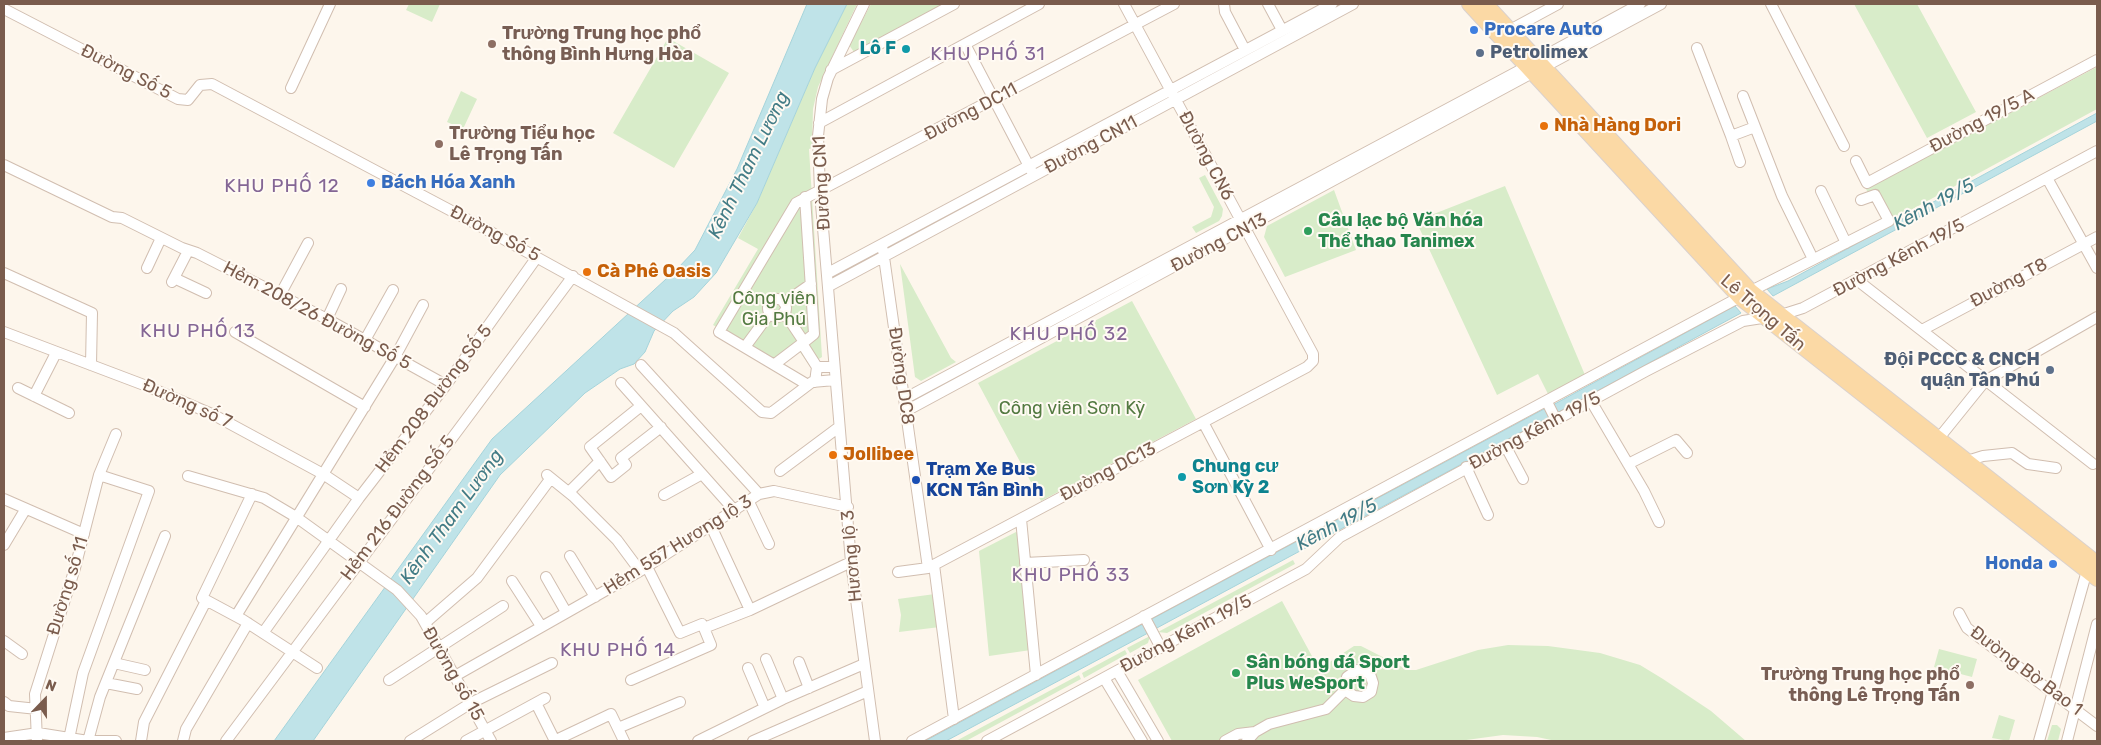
<!DOCTYPE html>
<meta charset="utf-8">
<style>
body{margin:0}
#map{position:relative;width:2101px;height:745px;overflow:hidden;background:#fdf6ec;font-family:Rubik,sans-serif}
canvas{display:block}
.frame{position:absolute;inset:0;border:5px solid #7a5c4d;pointer-events:none}
.north{position:absolute;left:20px;top:675px;width:50px;height:50px;-webkit-text-stroke:4px #fffaf3;paint-order:stroke;rotate:22deg;font-size:14px;font-weight:700;line-height:20px;text-align:center;color:#7a5c4d}
.north::after{content:'';display:block;margin:auto;width:18px;height:22px;background:#7a5c4d;clip-path:polygon(50% 0,100% 100%,50% 72%,0 100%)}
</style>
<div id="map">
<canvas width="2101" height="745"></canvas>
<div class="frame"></div>
<div class="north">N</div>
</div>
<script>
const context = document.querySelector('canvas').getContext('2d');
context.lineJoin = 'round';
function fill(path, color) {
  context.fillStyle = color;
  context.fill(path, 'evenodd');
}
function toPath(rows) {
  const path = new Path2D();
  for (const r of rows) {
    if (r.length === 3) {
      path.moveTo(r[0] + r[2], r[1]);
      path.arc(r[0], r[1], r[2], 0, 2 * Math.PI);
      continue;
    }
    path.moveTo(r[0], r[1]);
    for (let i = 2; i < r.length; i += 2) path.lineTo(r[i], r[i + 1]);
  }
  return path;
}
function strokePath(path, color, width, dash) {
  context.strokeStyle = color;
  context.lineWidth = width;
  context.lineCap = dash ? 'butt' : 'round';
  context.setLineDash(dash || []);
  context.stroke(path);
}
function label(font, color, halo, rows, align = 'center') {
  context.font = font + ' Rubik,sans-serif';
  context.lineWidth = 4;
  context.setLineDash([]);
  context.textBaseline = 'middle';
  context.strokeStyle = halo;
  context.fillStyle = color;
  for (const [text, x, y, turn = 0] of rows) {
    context.save();
    context.translate(x, y);
    context.rotate((+turn || 0) * Math.PI / 180);
    context.textAlign = isNaN(turn) ? turn : align;
    if (halo) context.strokeText(text, 0, 0);
    context.fillText(text, 0, 0);
    context.restore();
  }
}
fill(toPath([
 [409,4,440,4,432,22,406,10],
 [847,4,857,4,818,87,813,109,812,148,809,149,822,357,809,365,798,349,776,361,713,325,758,249,738,238,757,203,815,68],
 [871,4,941,4,941,5,854,52,849,45],
 [1854,4,1917,4,1976,112,1927,138],
 [668,38,729,73,674,168,613,133],
 [2097,67,2097,109,1885,224,1866,189],
 [461,91,477,99,463,129,447,122],
 [1205,175,1223,209,1222,216,1219,221,1196,233,1192,227,1211,217,1214,207,1199,178],
 [1505,186,1585,375,1548,394,1538,374,1497,395,1416,221],
 [1334,190,1356,250,1285,277,1264,237,1267,226],
 [900,264,951,358,956,362,921,381,915,377],
 [1132,301,1196,419,1041,501,978,383],
 [1016,532,1019,534,1031,650,989,656,979,551],
 [1293,560,1295,564,1167,633,1158,632],
 [935,594,940,627,899,632,901,615,898,599],
 [1282,601,1319,669,1354,646,1361,646,1408,670,1416,670,1478,650,1508,645,1548,646,1600,653,1640,665,1663,679,1711,711,1746,741,1556,741,1537,737,1503,735,1459,741,1172,741,1138,680],
 [1150,636,1148,643,1130,653,1127,648],
 [1939,649,1977,659,1972,677,1934,667],
 [1125,650,1127,654,1084,678,1082,673],
 [1079,675,1081,679,966,741,956,741],
 [1999,715,2015,720,2009,741,1992,738],
 [2052,725,2057,725,2061,729,2058,741,2047,741]
]), '#d8ecc9');
const water = toPath([
 [807,4,847,4,815,68,757,203,716,273,694,297,673,311,654,331,645,352,634,364,620,369,585,393,500,475,313,741,274,741,492,439,678,268,695,250,737,169,807,4],
 [2097,113,2097,121,1773,296,1767,289,1788,281,2097,113],
 [1735,306,1741,313,1555,414,1551,406,1735,306],
 [1546,408,1551,416,1155,629,1150,620,1546,408],
 [1143,624,1148,633,946,741,925,741,1143,624]
]);
fill(water, '#bfe3e8');
strokePath(water, '#a5d3da', 1);
const minor = toPath([
 [864,4,828,78,822,99,818,136,820,192,851,562,875,741],
 [1224,4,1225,12,1245,50],
 [1268,4,1282,30],
 [1771,4,1844,146],
 [4,9,178,99,188,100,200,85,212,84,478,225,674,333,762,412,771,413,812,382,835,380],
 [1510,30,1558,4],
 [965,44,1032,172],
 [1697,48,1731,136],
 [1537,60,1640,4],
 [1544,67,1661,4],
 [831,70,954,4],
 [291,88,330,4],
 [1743,96,1782,196,1813,259],
 [819,123,1039,4],
 [1856,161,1867,183,2097,60],
 [1740,162,1731,136,1755,127],
 [4,165,112,217,122,218,182,248,197,253,327,319,446,385],
 [2047,178,2097,268],
 [1821,191,1846,243],
 [883,250,928,568],
 [147,268,161,238],
 [4,273,92,313,91,365],
 [828,273,1332,4],
 [174,278,206,293],
 [1857,280,2093,464],
 [172,282,188,251],
 [829,286,1353,4],
 [280,295,308,243],
 [777,308,9],
 [784,303,811,284],
 [784,312,804,342,803,345,817,367],
 [327,319,341,289],
 [1922,330,2097,237],
 [4,332,144,385,212,414,323,474,359,498],
 [235,332,365,407],
 [365,340,393,290],
 [804,342,814,334,805,197],
 [745,347,770,313],
 [775,364,800,345],
 [641,365,759,494],
 [815,382,817,367,834,367],
 [621,383,735,511],
 [808,385,719,332,796,203,1174,4],
 [18,388,69,413],
 [34,396,56,353],
 [904,399,1526,67],
 [1591,401,1644,491,1659,522],
 [1547,402,1556,420],
 [641,406,590,447,611,477,626,465,621,458,661,427],
 [906,411,1532,73],
 [1203,422,1271,550],
 [1939,438,1985,381,2097,317],
 [1506,447,1523,479],
 [1967,461,1983,456,2012,453,2028,464,2056,468],
 [1628,464,1676,440,1687,453],
 [1466,467,1488,515],
 [780,471,839,427],
 [547,475,573,496,617,540,640,571],
 [188,476,264,498,296,517,397,590,421,616,491,741],
 [569,492,600,461],
 [252,494,202,598,243,620,317,668],
 [664,495,702,474],
 [4,499,84,534],
 [749,502,769,544],
 [1021,519,1036,675],
 [711,526,750,610],
 [4,545,25,510],
 [570,556,595,597],
 [1025,563,1084,560],
 [934,565,954,719],
 [647,567,680,633,702,624,704,628],
 [898,572,928,568,1307,367,1313,361,1313,354,1124,4],
 [546,577,566,612],
 [512,581,541,626],
 [1959,613,1967,628,2097,726],
 [236,616,395,357,423,305],
 [1144,616,1161,648],
 [425,623,477,578,551,478],
 [704,628,750,610,851,562],
 [263,633,359,498,446,385,537,257],
 [4,641,22,654],
 [766,659,783,699],
 [799,662,809,688],
 [114,663,145,670],
 [748,668,765,708],
 [1357,670,1370,674,1373,683,1371,692,1363,697,1354,696,1345,690,1347,677,1357,670],
 [1117,671,1158,741],
 [455,676,640,571,759,494,774,491,848,507],
 [1104,678,1142,741],
 [389,680,503,606],
 [631,680,711,645,704,628],
 [106,683,137,689],
 [4,702,9,706,37,709],
 [536,703,555,741],
 [618,728,680,702],
 [4,738,38,733,88,741,116,741],
 [69,739,83,673,149,491,99,475],
 [37,741,35,694,75,568,99,475,116,434],
 [88,741,100,697,165,536],
 [141,741,144,722,206,601],
 [183,741,186,729,248,623],
 [226,741,573,276],
 [410,741,471,703,552,663],
 [466,741,545,698],
 [554,741,611,714,624,741],
 [698,741,783,699,864,664],
 [753,741,868,691],
 [912,741,1751,291,1889,221,1875,195,1861,200],
 [987,741,1306,569,1340,537,1646,371,1743,321,1781,315,1803,308,2097,151],
 [1225,741,1238,734,1255,732],
 [1247,741,1255,732,1269,724,1326,709,1345,690],
 [2039,741,2088,567],
 [2067,741,2097,624]
]);
const major = toPath([
 [1469,4,1740,298,2097,579],
 [1486,4,1751,291,2097,563]
]);
strokePath(minor, '#d1beb0', 12);
strokePath(major, '#dad1cd', 16);
strokePath(minor, '#fff', 10);
strokePath(major, '#fbd9a5', 14);
for (const [x, y, r, color] of [
 [1474,30,5,"#3f7fe0"],
 [492,44,5,"#8d6e63"],
 [906,49,5,"#0f9aa8"],
 [1480,53,5,"#5c6f8a"],
 [1544,126,5,"#e8710a"],
 [439,144,5,"#8d6e63"],
 [371,183,5,"#3f7fe0"],
 [1308,231,5,"#2e9e5b"],
 [587,272,5,"#e8710a"],
 [2050,370,5,"#5c6f8a"],
 [833,455,5,"#e8710a"],
 [1182,477,5,"#0f9aa8"],
 [916,480,5,"#1a4fb4"],
 [2053,564,5,"#3f7fe0"],
 [1236,673,5,"#2e9e5b"],
 [1970,685,5,"#8d6e63"]
]) {
  const dot = new Path2D();
  dot.arc(x, y, r, 0, 2 * Math.PI);
  context.fillStyle = color;
  context.fill(dot);
  strokePath(dot, '#fffaf3', 2);
}
label('bold 18px', '#366cbe', '#fffaf3', [
 ["Procare Auto",1484,30],
 ["Bách Hóa Xanh",381,183],
 ["Honda",2043,564,"right"]
], 'left');
label('bold 18px', '#785e54', '#fffaf3', [
 ["Trường Trung học phổ",502,34],
 ["thông Bình Hưng Hòa",502,55],
 ["Trường Tiểu học",449,134],
 ["Lê Trọng Tấn",449,155],
 ["Trường Trung học phổ",1960,675,"right"],
 ["thông Lê Trọng Tấn",1960,696,"right"]
], 'left');
label('bold 18px', '#0d838f', '#fffaf3', [
 ["Lô F",896,49],
 ["Chung cư",1192,467,"left"],
 ["Sơn Kỳ 2",1192,488,"left"]
], 'right');
label('bold 18px', '#4e5e75', '#fffaf3', [
 ["Petrolimex",1490,53],
 ["Đội PCCC & CNCH",2040,360,"right"],
 ["quận Tân Phú",2040,381,"right"]
], 'left');
label('18px', '#7a5c4d', '#fffaf3', [
 ["Đường Số 5",126,72,27],
 ["Đường DC11",971,112,-28],
 ["Đường 19/5 A",1982,121,-28],
 ["Đường CN11",1091,145,-28],
 ["Đường CN6",1206,156,62],
 ["Đường CN1",822,183,-93],
 ["Đường Số 5",495,234,28],
 ["Đường CN13",1219,243,-28],
 ["Đường Kênh 19/5",1899,258,-28],
 ["Đường T8",2009,283,-28],
 ["Lê Trọng Tấn",1763,313,41],
 ["Hẻm 208/26 Đường Số 5",317,316,28],
 ["Đường DC8",901,376,82],
 ["Hẻm 208 Đường Số 5",434,399,-53],
 ["Đường số 7",187,404,24],
 ["Đường Kênh 19/5",1535,431,-28],
 ["Đường DC13",1108,472,-28],
 ["Hẻm 216 Đường Số 5",398,508,-53],
 ["Hẻm 557 Hương lộ 3",678,545,-32],
 ["Hương lộ 3",852,556,-95],
 ["Đường số 11",68,586,-73],
 ["Đường Kênh 19/5",1186,634,-28],
 ["Đường Bờ Bao 1",2026,671,37],
 ["Đường số 15",453,674,60]
]);
label('bold 18px', '#c56008', '#fffaf3', [
 ["Nhà Hàng Dori",1554,126],
 ["Cà Phê Oasis",597,272],
 ["Jollibee",843,455]
], 'left');
label('bold 18px', '#27864d', '#fffaf3', [
 ["Câu lạc bộ Văn hóa",1318,221],
 ["Thể thao Tanimex",1318,242],
 ["Sân bóng đá Sport",1246,663],
 ["Plus WeSport",1246,684]
], 'left');
label('18px', '#537a41', '#fffaf3', [
 ["Công viên",774,299],
 ["Gia Phú",774,320],
 ["Công viên Sơn Kỳ",1072,409]
]);
label('bold 18px', '#164399', '#fffaf3', [
 ["Trạm Xe Bus",926,470],
 ["KCN Tân Bình",926,491]
], 'left');
context.letterSpacing = '1px';
label('19px', '#846695', '#fffaf3', [
 ["KHU PHỐ 31",988,55],
 ["KHU PHỐ 12",282,187],
 ["KHU PHỐ 13",198,332],
 ["KHU PHỐ 32",1069,335],
 ["KHU PHỐ 33",1071,576],
 ["KHU PHỐ 14",618,651]
]);
context.letterSpacing = '0px';
label('italic 19px', '#437c86', '#fffaf3', [
 ["Kênh Tham Lương",749,165,-64],
 ["Kênh 19/5",1934,205,-28],
 ["Kênh Tham Lương",452,517,-54],
 ["Kênh 19/5",1337,525,-28]
]);
</script>
